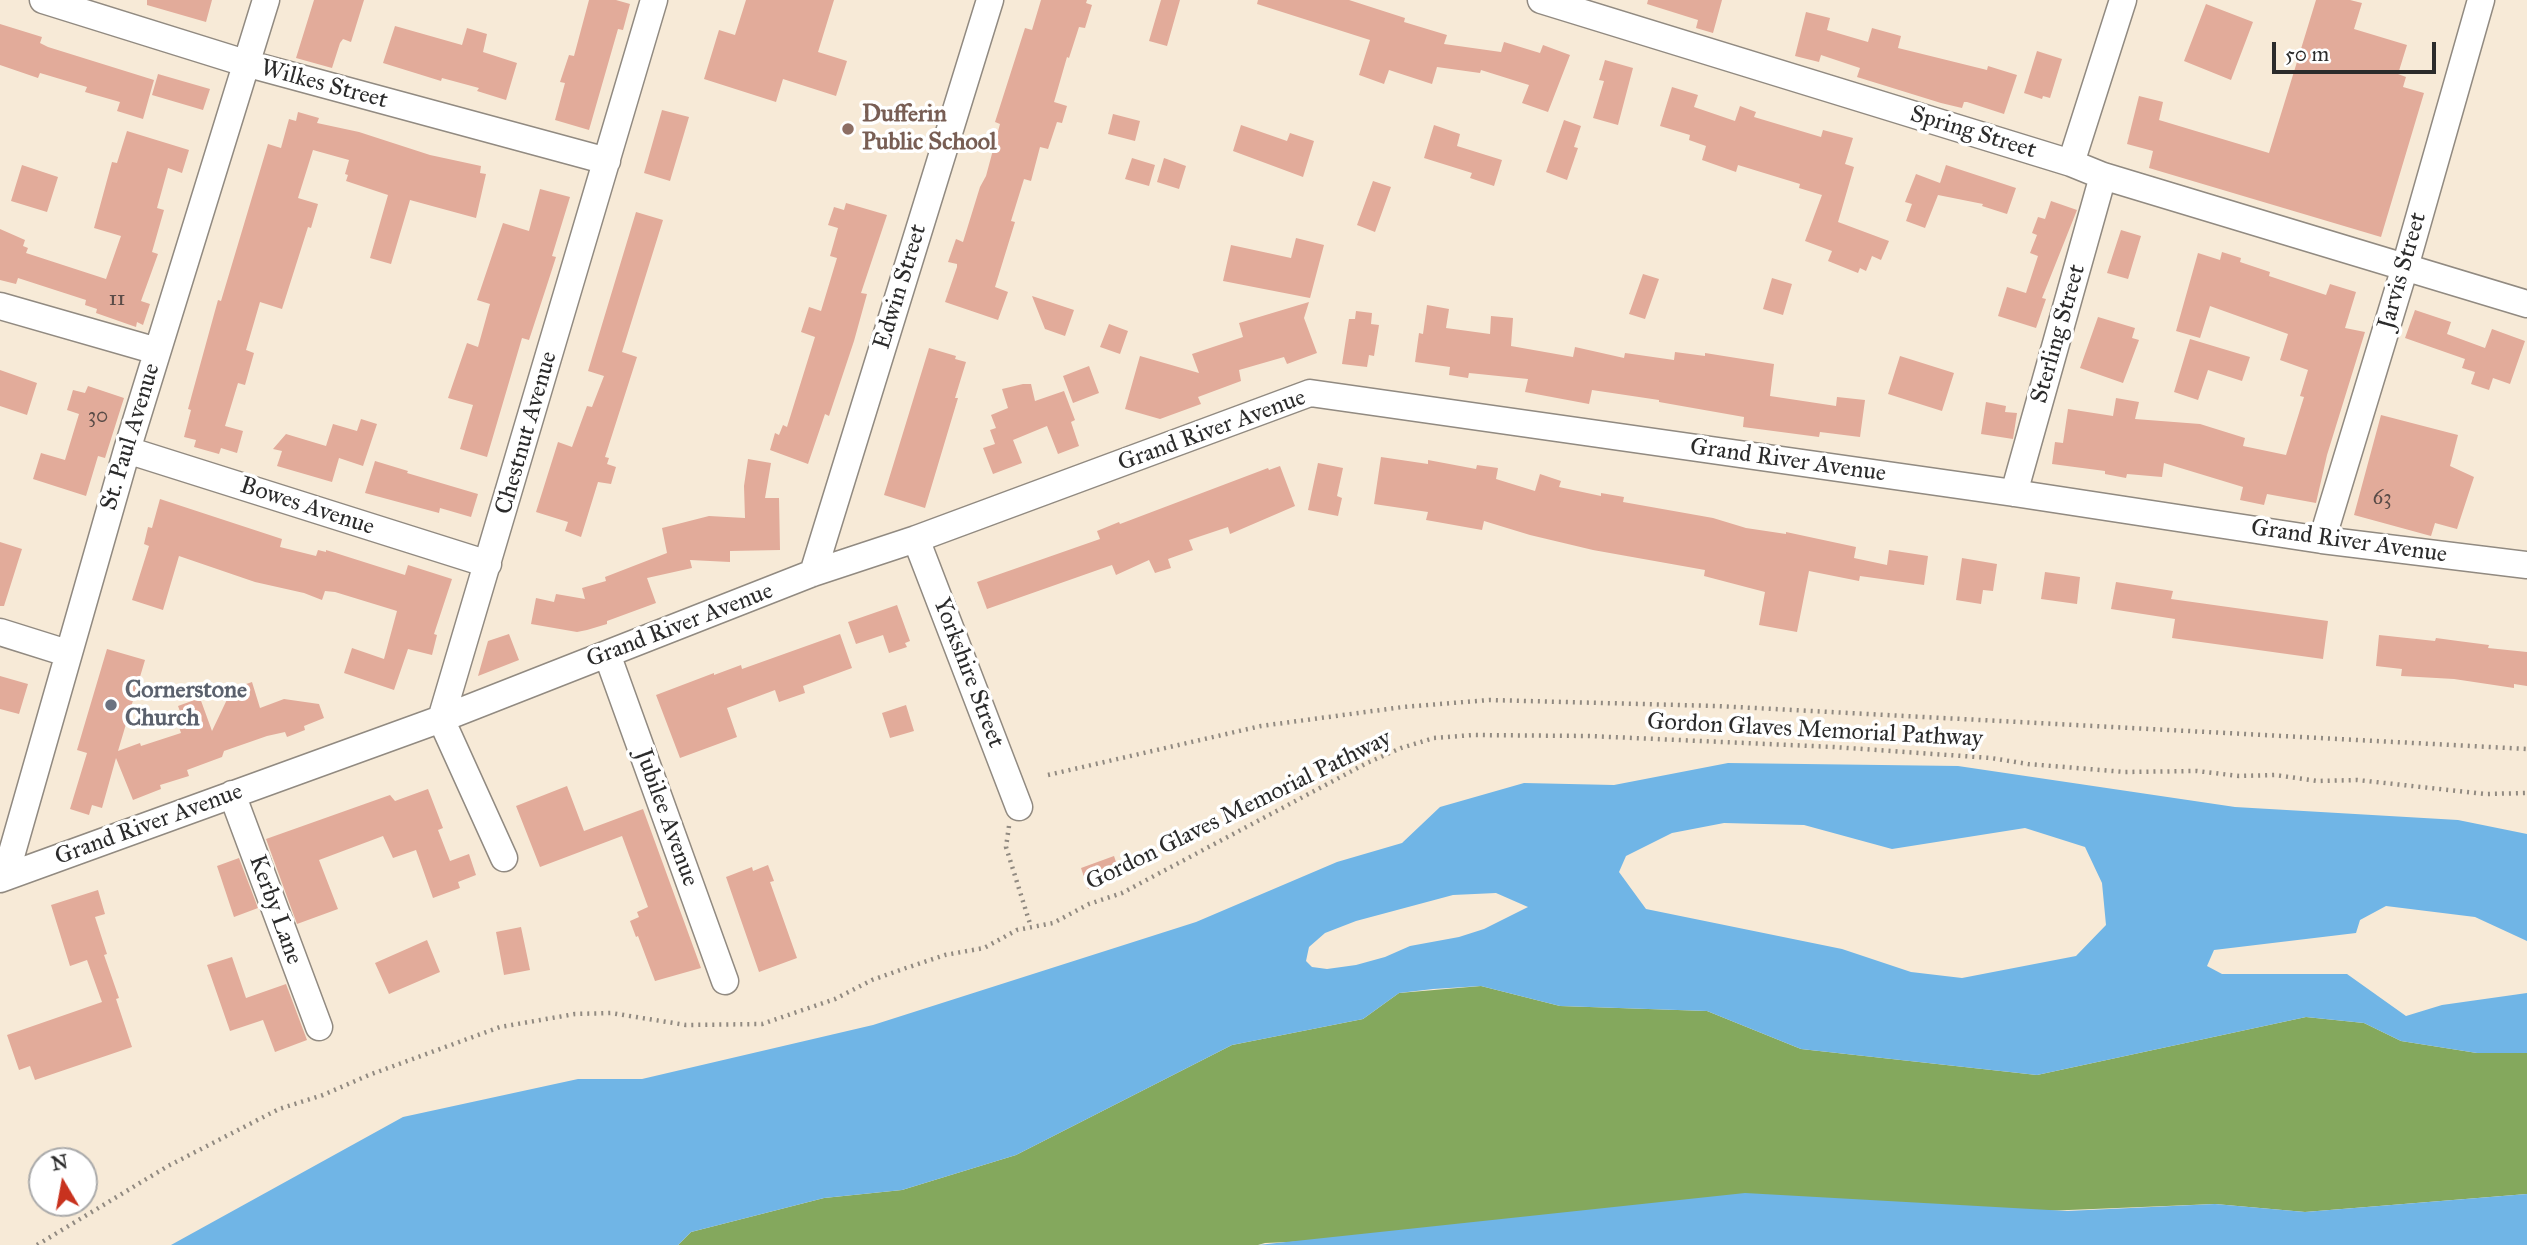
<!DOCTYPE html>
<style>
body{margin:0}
#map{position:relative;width:2527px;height:1245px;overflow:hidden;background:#f7ead7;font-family:"IM FELL Great Primer",serif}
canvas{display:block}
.north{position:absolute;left:28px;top:1147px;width:70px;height:70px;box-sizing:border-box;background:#fff;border:2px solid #aaa;border-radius:50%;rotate:350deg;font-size:19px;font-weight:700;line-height:28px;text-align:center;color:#2b2b2b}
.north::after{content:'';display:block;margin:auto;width:24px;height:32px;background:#c8321e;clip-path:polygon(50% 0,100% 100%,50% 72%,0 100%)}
.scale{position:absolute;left:2272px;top:42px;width:164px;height:32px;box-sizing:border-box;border:4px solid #2b2b2b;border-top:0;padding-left:9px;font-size:21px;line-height:24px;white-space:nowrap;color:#2b2b2b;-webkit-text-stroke:5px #fff;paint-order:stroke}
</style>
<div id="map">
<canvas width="2527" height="1245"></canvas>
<div class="north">N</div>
<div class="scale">50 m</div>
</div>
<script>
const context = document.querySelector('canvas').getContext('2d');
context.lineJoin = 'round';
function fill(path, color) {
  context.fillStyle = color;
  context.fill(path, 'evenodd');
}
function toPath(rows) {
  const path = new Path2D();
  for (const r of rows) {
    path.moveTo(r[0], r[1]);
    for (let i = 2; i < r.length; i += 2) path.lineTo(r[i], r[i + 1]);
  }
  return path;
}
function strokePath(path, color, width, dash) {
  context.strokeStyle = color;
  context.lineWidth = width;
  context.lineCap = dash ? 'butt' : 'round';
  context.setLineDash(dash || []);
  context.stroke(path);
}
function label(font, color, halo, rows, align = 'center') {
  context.font = font + ' "IM FELL Great Primer",serif';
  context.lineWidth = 7;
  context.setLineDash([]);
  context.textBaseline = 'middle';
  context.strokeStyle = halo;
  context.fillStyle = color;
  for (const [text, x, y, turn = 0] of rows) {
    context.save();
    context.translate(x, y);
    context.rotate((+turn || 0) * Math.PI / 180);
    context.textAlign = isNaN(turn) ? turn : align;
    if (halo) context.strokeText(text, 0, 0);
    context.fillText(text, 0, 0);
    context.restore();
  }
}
fill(toPath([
 [1481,986,1560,1006,1707,1011,1801,1049,2037,1075,2306,1017,2364,1023,2401,1041,2477,1053,2527,1053,2527,1194,2305,1212,2215,1204,1265,1243,1258,1245,678,1245,691,1232,824,1198,902,1190,1016,1155,1232,1045,1363,1019,1399,993]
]), '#84a85d');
fill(toPath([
 [1728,763,1958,766,2235,807,2458,820,2527,834,2527,941,2475,917,2386,906,2360,920,2356,933,2214,950,2207,966,2222,974,2347,974,2406,1016,2442,1005,2527,993,2527,1053,2477,1053,2401,1041,2364,1023,2306,1017,2037,1075,1801,1049,1707,1011,1560,1006,1481,986,1433,989,1399,993,1363,1019,1232,1045,1016,1155,902,1190,824,1198,691,1232,678,1245,171,1245,403,1117,578,1079,642,1079,873,1025,1196,922,1337,862,1402,843,1440,807,1524,783,1614,785],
 [1724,823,1804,825,1892,849,2025,828,2085,847,2102,883,2106,925,2076,956,1962,978,1911,972,1842,949,1646,909,1619,872,1626,856,1672,833],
 [1496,893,1528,907,1484,929,1459,937,1410,946,1385,957,1356,965,1327,969,1312,967,1306,961,1309,947,1325,933,1356,921,1453,895],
 [1745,1193,2067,1211,2215,1204,2305,1212,2527,1194,2527,1245,1258,1245]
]), '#70b5e6');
fill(toPath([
 [147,0,212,0,206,22,147,5],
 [314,0,364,0,351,42,343,39,340,43,332,68,296,58],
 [589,0,616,0,630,4,623,30,618,29,589,130,555,120,565,83,560,82,569,55,574,56],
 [746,0,834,0,818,52,847,61,836,96,783,79,776,102,704,79,719,30,735,35],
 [1041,0,1087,0,1086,3,1092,5,1085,28,1079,27,1069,58,1067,57,1054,102,1067,106,1062,123,1057,122,1048,149,1040,147,1031,181,1024,179,1011,221,1015,222,995,287,1008,292,998,320,945,302,957,267,957,264,948,262,956,239,963,242,980,187,986,176,1000,124,995,122,1025,28,1032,30],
 [1161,0,1180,0,1167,46,1149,41],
 [1258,0,1349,0,1405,18,1404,22,1447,35,1444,44,1501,52,1504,42,1540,53,1543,45,1570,55,1548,112,1522,103,1529,85,1481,70,1480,73,1437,67,1432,84,1389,70,1384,84,1359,75,1370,40,1257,4],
 [1648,0,1722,0,1713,33,1696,28,1698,20,1647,4],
 [2316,0,2350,0,2362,3,2354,29,2407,45,2398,74,2406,77,2403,87,2424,93,2381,237,2149,168,2153,151,2127,144,2139,96,2163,102,2159,120,2269,153],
 [2206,4,2253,22,2231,80,2184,61],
 [1806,12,1830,18,1827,30,1868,42,1872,28,1901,36,1898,48,1987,70,1988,66,2017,75,2004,114,1967,102,1964,102,1962,108,1941,103,1857,77,1860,68,1821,55,1819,62,1795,56],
 [0,24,42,37,40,43,48,47,154,80,143,119,117,111,120,102,85,92,87,87,40,73,38,78,0,65],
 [395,26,462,45,467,28,487,34,483,52,517,63,506,100,477,91,479,88,442,78,441,81,383,63],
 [2037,51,2062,59,2050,98,2043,96,2042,99,2024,93],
 [1605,60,1633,68,1618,125,1593,118,1604,81,1599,80],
 [158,74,210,89,203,110,152,95],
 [1672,87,1698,95,1694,107,1735,121,1740,106,1756,112,1754,117,1821,137,1823,130,1853,138,1845,164,1854,167,1838,222,1889,241,1881,260,1872,256,1866,271,1860,268,1858,273,1828,261,1832,251,1805,241,1822,195,1799,188,1800,184,1738,165,1736,172,1702,160,1706,146,1689,140,1690,135,1660,126],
 [662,110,689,117,670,181,644,173],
 [298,112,319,118,317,123,359,132,430,155,481,166,480,173,486,174,476,218,410,200,391,264,370,258,388,195,346,181,348,175,345,174,349,160,313,150,298,198,318,204,311,228,308,227,282,309,260,302,246,350,254,353,245,385,238,383,225,426,243,431,237,453,221,448,219,454,194,447,196,440,184,437,191,410,188,409,218,300,221,301,268,144,281,148,289,119,296,121],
 [1113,114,1140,121,1135,141,1108,134],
 [1564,120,1581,126,1574,147,1578,148,1567,180,1546,172],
 [1241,125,1287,141,1290,133,1314,141,1303,177,1233,151],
 [1434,125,1460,134,1457,146,1502,160,1494,186,1470,178,1472,173,1424,158],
 [127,131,189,150,182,173,168,168,157,208,164,210,152,252,158,254,141,301,150,304,143,325,137,322,136,327,96,313,97,309,85,305,86,300,18,278,16,284,0,280,0,229,25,240,23,246,28,248,26,253,106,279,121,236,94,228,112,162,117,163],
 [1132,158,1155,165,1149,186,1125,179],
 [1164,158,1186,166,1179,189,1157,182],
 [22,165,58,177,47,212,11,201],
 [1946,165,2016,188,2007,214,1982,206,1983,204,1938,195,1925,228,1906,221,1912,204,1905,202,1916,174,1940,183],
 [1373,181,1391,187,1375,232,1357,225],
 [540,189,570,197,552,256,556,257,547,285,529,340,522,338,487,457,460,449,473,405,448,398,467,343,478,347,490,304,477,300,503,223,529,231],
 [2051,201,2077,210,2042,298,2046,299,2036,328,1998,316,2007,287,2026,293,2038,256,2030,253,2037,235,2032,233,2038,217,2045,219],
 [846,203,887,215,861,293,867,294,854,341,829,416,825,414,808,464,770,450,775,433,779,435,783,425,787,427,815,337,801,332,809,307,821,311,837,258,830,256,838,228,828,225,834,207,844,210],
 [636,212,663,220,622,352,637,357,605,457,609,458,607,464,616,467,611,484,598,482,581,537,565,531,568,522,536,512,558,442,572,447,587,406,592,407,604,376,588,371],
 [2121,230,2141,236,2128,279,2107,273],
 [1296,238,1324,245,1310,298,1223,281,1231,245,1291,258],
 [2222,252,2241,258,2240,262,2270,272,2269,276,2326,295,2330,284,2356,292,2345,328,2365,332,2327,455,2316,503,2267,494,2264,505,2240,500,2243,487,2164,463,2162,477,2127,474,2126,478,2105,474,2105,471,2052,464,2055,442,2063,443,2068,409,2113,416,2116,398,2139,402,2135,419,2200,424,2245,438,2243,446,2286,455,2304,397,2300,396,2308,370,2280,360,2288,334,2210,306,2200,338,2176,331,2198,253,2220,260],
 [1643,274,1659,279,1645,319,1629,314],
 [1772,278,1792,284,1783,315,1763,309],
 [1032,296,1074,310,1065,336,1045,329],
 [1309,302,1304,318,1317,353,1287,364,1284,357,1239,370,1241,381,1198,397,1201,404,1160,419,1125,409,1140,356,1199,373,1192,354,1243,337,1239,323],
 [1427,305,1449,309,1446,328,1490,334,1491,316,1513,318,1511,346,1573,357,1575,347,1624,358,1625,353,1674,360,1675,352,1705,356,1705,353,1774,364,1770,396,1836,406,1837,397,1865,400,1860,437,1820,432,1819,437,1743,427,1744,417,1659,402,1659,400,1592,390,1589,404,1525,392,1528,379,1469,373,1468,378,1449,375,1450,367,1415,362,1419,333,1423,334],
 [2415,310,2451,322,2447,334,2485,348,2492,329,2525,341,2510,384,2493,378,2489,390,2471,384,2475,372,2462,368,2465,359,2405,338],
 [1356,311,1372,313,1371,324,1379,325,1374,356,1369,355,1367,367,1342,364,1349,319,1355,319],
 [2098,317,2135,328,2132,338,2139,340,2123,383,2080,368],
 [1109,324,1128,331,1120,354,1100,347],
 [2190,339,2250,357,2242,381,2208,370,2198,400,2174,392],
 [929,348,956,356,955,359,966,362,955,398,958,398,925,508,884,495],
 [1900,356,1954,373,1942,411,1888,394],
 [1089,366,1099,393,1073,403,1063,376],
 [0,370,37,383,27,415,0,406],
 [1023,384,1031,384,1035,401,1064,391,1075,420,1071,422,1079,446,1058,454,1047,426,1013,440,1022,463,993,474,983,448,995,444,990,430,996,428,991,415,1008,408,1002,389],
 [88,386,124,398,105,458,98,456,86,496,33,479,41,453,65,460,79,414,67,410,73,390,85,393],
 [1986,402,2006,406,2005,412,2017,413,2013,439,1981,434],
 [2381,415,2458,435,2450,466,2474,477,2457,529,2435,523,2431,536,2354,515],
 [361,419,377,424,363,466,339,458,332,482,277,466,282,451,273,449,286,434,326,446,333,424,357,431],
 [1381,457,1428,464,1428,460,1476,469,1477,465,1498,468,1496,479,1535,491,1540,474,1561,481,1559,487,1601,496,1601,493,1624,497,1623,502,1713,518,1746,528,1786,534,1786,532,1856,547,1854,558,1887,565,1889,550,1928,556,1924,585,1860,576,1859,581,1809,571,1797,632,1759,625,1765,592,1704,576,1705,570,1593,550,1530,535,1484,521,1482,530,1426,520,1428,512,1374,504],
 [748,459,771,463,765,498,779,498,780,550,730,551,730,562,690,560,692,568,647,578,656,603,607,621,607,624,587,630,577,632,531,624,536,598,554,602,556,594,585,599,582,588,606,581,605,577,667,553,662,528,709,516,745,518,744,486],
 [375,461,408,471,407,473,478,494,471,517,440,508,439,513,365,493],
 [1318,463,1343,468,1337,496,1342,498,1338,516,1308,510],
 [1280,466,1295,506,1230,534,1228,527,1189,540,1193,550,1168,559,1171,568,1155,573,1149,560,1116,575,1112,565,987,609,977,582,1100,539,1097,531,1119,522,1120,524,1268,468,1269,470],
 [160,499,282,539,280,547,316,556,318,550,326,552,326,550,405,575,408,565,452,579,434,634,437,635,432,655,408,649,394,690,344,673,352,648,384,659,397,611,335,592,325,591,322,600,304,593,255,582,179,556,163,610,132,600,149,546,144,544,148,527,152,528],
 [0,542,22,549,4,606,0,606],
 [1962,558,1997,564,1993,591,1983,590,1981,604,1956,600],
 [2045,572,2080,577,2077,604,2041,599],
 [2116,582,2173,591,2171,599,2328,621,2323,659,2172,638,2175,619,2111,609],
 [897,605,910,641,905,643,907,647,889,653,883,635,856,644,848,622],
 [509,634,519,660,478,676,488,641],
 [840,634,852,668,803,686,805,693,779,702,775,690,727,708,737,737,680,758,656,695,714,673,714,675,741,665,742,669],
 [2379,635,2435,641,2436,638,2458,641,2489,645,2488,648,2527,652,2527,686,2514,684,2514,688,2454,679,2401,676,2402,669,2376,666],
 [107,649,145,660,118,751,140,743,141,746,181,733,179,727,185,725,178,706,200,698,212,731,232,689,252,682,260,708,284,699,319,704,324,718,304,726,305,730,287,737,285,732,267,736,224,751,222,757,187,770,189,776,160,785,161,789,133,800,116,758,102,808,92,805,89,815,70,809,87,753,77,750],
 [0,676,28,684,19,714,0,709],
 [906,705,914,731,890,738,882,713],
 [567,786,584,831,643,809,701,968,655,981,638,936,636,937,630,921,639,917,637,912,648,907,622,836,540,867,516,806],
 [428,789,443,828,438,830,450,861,469,854,476,875,458,882,460,888,433,898,416,850,393,858,383,836,319,860,338,909,297,924,266,839,390,795,395,801],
 [1114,856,1121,877,1088,889,1081,868],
 [239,858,258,908,234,917,217,866],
 [768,865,774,881,770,882,797,958,759,972,726,877,752,867,753,871],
 [98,890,105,914,95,917,107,954,104,955,119,998,116,999,132,1047,35,1080,30,1066,19,1070,7,1035,102,1002,87,960,70,966,51,905],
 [521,927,530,970,504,975,496,932],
 [427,940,440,972,389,994,375,963],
 [232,957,246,998,286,984,307,1040,275,1052,263,1020,230,1031,207,965]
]), '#e2ab9a');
const minor = toPath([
 [43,0,245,63,607,161],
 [1541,0,2071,163,2103,176,2527,304],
 [2071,163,2123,0],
 [0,306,157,351],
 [127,450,488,564],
 [2014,493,2103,176],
 [916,539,1019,807],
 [2322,540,2405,267,2481,0],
 [813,573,990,0],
 [0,632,67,653],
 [607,654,725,981],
 [232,794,319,1027],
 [504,858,441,719,654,0],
 [5,877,127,450,266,0],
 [0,879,441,719,813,573,916,539,1310,393,2014,493,2322,540,2527,565]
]);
strokePath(minor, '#918a81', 29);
strokePath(toPath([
 [1048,775,1261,726,1403,707,1489,700,1717,706,2527,749],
 [1009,826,1006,847,1031,927],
 [37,1245,168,1166,279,1109,323,1095,369,1075,500,1027,575,1014,611,1013,686,1025,762,1024,835,999,872,980,906,968,945,955,984,948,1017,930,1053,923,1089,904,1122,893,1367,763,1401,748,1434,738,1473,735,1589,736,1834,747,1991,758,2028,764,2125,772,2197,771,2239,776,2275,775,2317,781,2357,780,2486,794,2527,793]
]), '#918a81', 4.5, [2, 5]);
strokePath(minor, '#fff', 26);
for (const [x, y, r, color] of [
 [848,129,7,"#8d6e63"],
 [111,705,7,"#6b7280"]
]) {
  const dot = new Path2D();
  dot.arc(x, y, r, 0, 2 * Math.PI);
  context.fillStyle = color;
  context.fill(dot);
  strokePath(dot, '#fff', 2.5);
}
label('21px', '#594b47', null, [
 ["11",117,300],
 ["30",98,417],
 ["63",2382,499]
]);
label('24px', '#2b2b2b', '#fff', [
 ["Wilkes Street",324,85,15],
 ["Spring Street",1973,133,17],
 ["Jarvis Street",2403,271,-74],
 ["Edwin Street",901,287,-73],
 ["Sterling Street",2059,334,-74],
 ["Grand River Avenue",1212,431,-20],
 ["Chestnut Avenue",527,433,-74],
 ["St. Paul Avenue",131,437,-73],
 ["Grand River Avenue",1788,461,8],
 ["Bowes Avenue",307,507,18],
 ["Grand River Avenue",2349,542,8],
 ["Grand River Avenue",680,626,-21],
 ["Yorkshire Street",968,673,69],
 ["Gordon Glaves Memorial Pathway",1815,731,3],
 ["Gordon Glaves Memorial Pathway",1239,811,-26],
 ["Jubilee Avenue",666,818,70],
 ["Grand River Avenue",149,825,-20],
 ["Kerby Lane",275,910,70]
]);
label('bold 24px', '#785e54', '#fff', [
 ["Dufferin",862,115],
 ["Public School",862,143]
], 'left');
label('bold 24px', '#5b616d', '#fff', [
 ["Cornerstone",125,691],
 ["Church",125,719]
], 'left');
</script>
